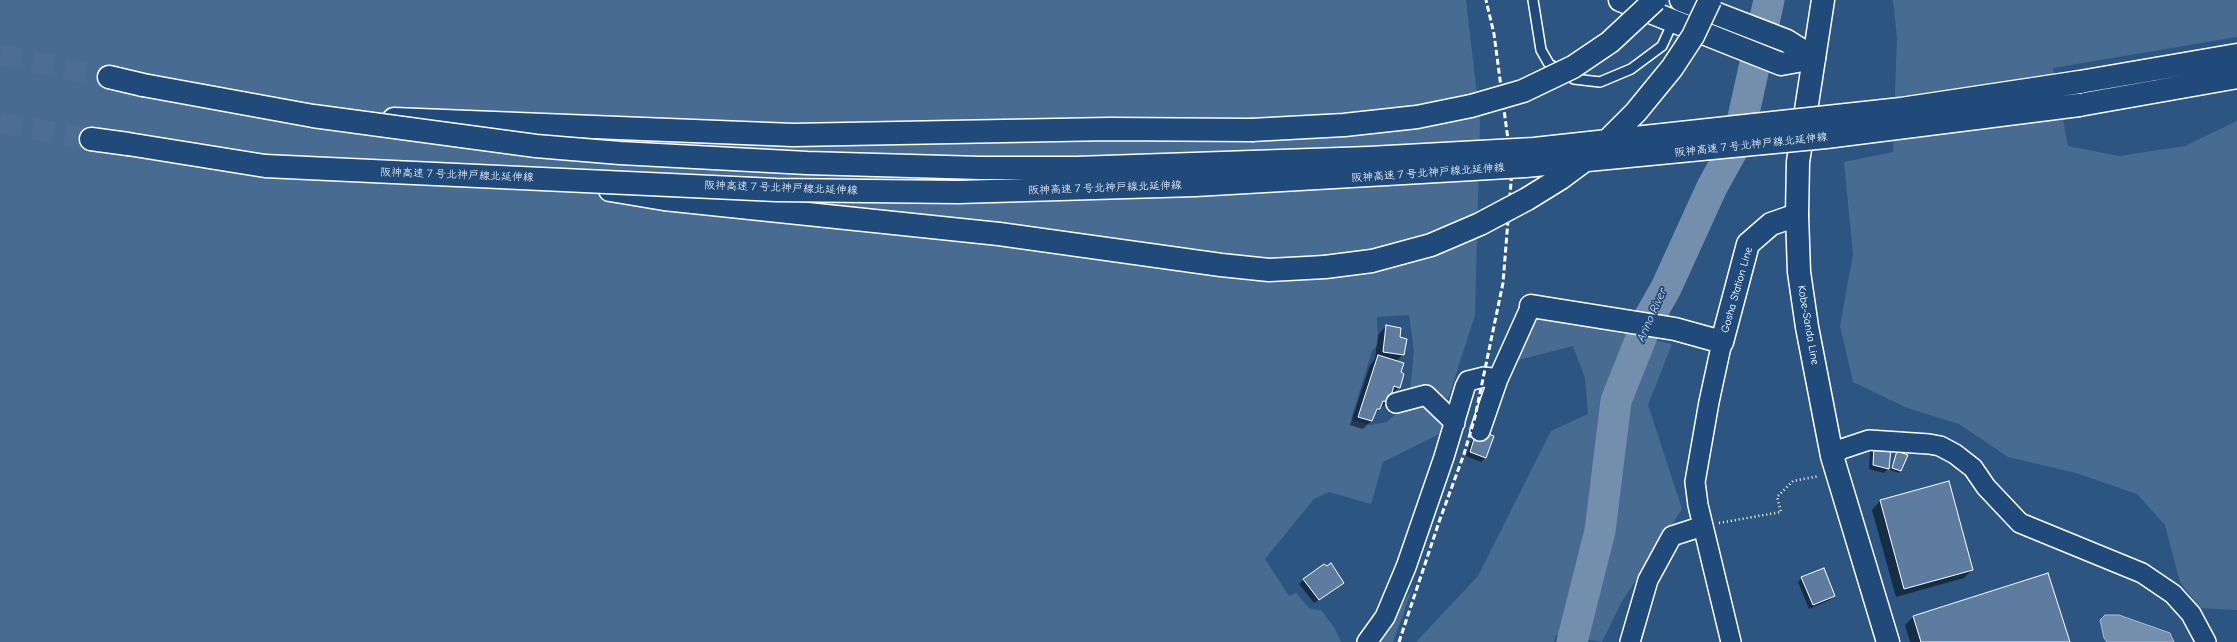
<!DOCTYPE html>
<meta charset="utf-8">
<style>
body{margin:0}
canvas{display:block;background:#2c5582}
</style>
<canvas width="2237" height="642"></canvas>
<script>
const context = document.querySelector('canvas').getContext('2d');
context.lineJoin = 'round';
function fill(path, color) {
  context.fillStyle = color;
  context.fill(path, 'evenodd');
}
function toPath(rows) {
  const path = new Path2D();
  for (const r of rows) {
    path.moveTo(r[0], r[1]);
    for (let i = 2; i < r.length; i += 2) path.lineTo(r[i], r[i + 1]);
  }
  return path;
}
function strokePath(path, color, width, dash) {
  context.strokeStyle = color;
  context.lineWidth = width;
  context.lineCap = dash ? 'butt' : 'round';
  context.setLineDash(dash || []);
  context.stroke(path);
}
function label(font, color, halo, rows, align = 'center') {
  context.font = font + ' "Comic Neue","Klee One",sans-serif';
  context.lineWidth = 3.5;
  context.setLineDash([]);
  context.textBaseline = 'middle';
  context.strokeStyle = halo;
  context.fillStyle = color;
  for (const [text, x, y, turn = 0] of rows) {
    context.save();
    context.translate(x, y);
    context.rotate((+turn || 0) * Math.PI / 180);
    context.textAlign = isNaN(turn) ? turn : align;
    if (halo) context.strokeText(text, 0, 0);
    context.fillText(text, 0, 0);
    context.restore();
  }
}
fill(toPath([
 [0,0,1466,0,1480,121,1475,315,1448,399,1430,389,1410,391,1414,351,1409,315,1377,317,1378,344,1372,351,1351,419,1370,425,1387,422,1402,408,1422,403,1444,421,1439,434,1383,462,1371,504,1329,492,1314,499,1265,559,1289,596,1296,593,1309,608,1322,611,1335,629,1341,642,0,642],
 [1893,0,2237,0,2237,37,2053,68,2068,146,2119,156,2185,146,2237,121,2237,610,2200,608,2180,582,2165,525,2137,494,2076,473,2008,457,1959,424,1907,408,1853,382,1840,326,1853,254,1844,162,1893,152,1897,37],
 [1534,315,1672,344,1648,405,1682,509,1621,603,1602,642,1556,635,1554,642,1416,642,1478,576,1551,431,1588,414,1585,378,1573,346,1518,360],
 [1413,587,1393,642,1380,642]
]), '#486b92');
const water = toPath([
 [2105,615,2119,615,2170,633,2174,642,2107,642,2104,638,2100,620,2105,615]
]);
fill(water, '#748fad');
strokePath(water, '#acbcce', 1);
fill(toPath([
 [1386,326,1399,338,1403,354,1396,362,1400,373,1399,387,1390,396,1388,402,1373,415,1372,420,1363,429,1350,425,1370,365,1375,359,1378,335],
 [1477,431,1485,458,1481,462,1466,456,1473,436],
 [1874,447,1890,449,1888,469,1884,473,1869,469,1870,451],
 [1898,452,1906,455,1899,473,1890,470],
 [1880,501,1972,570,1964,578,1896,597,1872,510],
 [1802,578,1834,596,1830,600,1809,609,1798,582],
 [1303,580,1343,583,1314,603,1299,584],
 [1913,617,2069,642,1910,642,1905,625]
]), '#0007');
strokePath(toPath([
 [1572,642,1600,531,1616,401,1649,318,1666,288,1712,187,1738,140,1769,0]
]), '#748fad', 31);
const building = toPath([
 [1386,325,1401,328,1400,337,1407,339,1404,355,1383,352,1386,325],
 [1378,355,1404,363,1401,372,1404,374,1400,388,1394,386,1389,402,1383,401,1380,409,1377,409,1372,421,1358,417,1378,355],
 [1477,430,1494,436,1486,458,1470,452,1477,430],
 [1874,446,1891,448,1889,469,1873,465,1874,446],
 [1897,451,1908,455,1901,471,1892,468,1897,451],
 [1949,481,1973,570,1904,589,1880,500,1949,481],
 [1331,563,1344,583,1319,600,1303,579,1324,564,1327,566,1331,563],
 [1824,568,1835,596,1813,605,1801,577,1824,568],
 [2048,573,2070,642,1921,642,1913,616,2048,573]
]);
fill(building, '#5e7c9f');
strokePath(building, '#fff', 1);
strokePath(toPath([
 [0,55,109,77],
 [0,123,91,139]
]), '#4c6e95', 22, [22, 11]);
const service = toPath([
 [1533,0,1541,50,1549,64,1574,79,1600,82,1631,69,1662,46,1673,22]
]);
const minor = toPath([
 [1722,342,1709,402,1695,482,1698,505,1731,642],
 [1396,403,1426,395,1455,423],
 [1480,431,1498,379],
 [1832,456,1842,449,1869,440,1929,444,1940,446,1955,454,1973,468,1986,487,2020,523,2142,573,2173,594,2191,614,2206,642],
 [1367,642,1385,617,1406,567,1444,457,1465,387,1468,381,1484,377,1498,379,1531,306],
 [1630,642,1648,580,1672,536,1703,526]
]);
const secondary = toPath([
 [1531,306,1675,329,1722,342,1748,244,1771,224,1797,215]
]);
const primary = toPath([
 [1823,0,1798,162,1797,215,1799,272,1807,327,1832,456,1888,642]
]);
const motorway = toPath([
 [1620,0,1781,64,1814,58],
 [1681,0,1787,41,1814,58],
 [109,77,143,85],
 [2080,82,2237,55],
 [2079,105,2237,77],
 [394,119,793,135,1109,129,1251,130],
 [91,139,128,144],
 [610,190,664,199,999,234,1221,265,1269,270,1325,267]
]);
strokePath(service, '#fff', 12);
strokePath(minor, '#fff', 22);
strokePath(secondary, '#fff', 25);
strokePath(primary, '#fff', 25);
strokePath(motorway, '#fff', 25);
strokePath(toPath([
 [1719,523,1781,512,1777,497,1793,481,1819,476]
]), '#fff', 2.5, [1, 3]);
strokePath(service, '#1f4a7a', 9);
strokePath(minor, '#1f4a7a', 19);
strokePath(secondary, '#1f4a7a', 22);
strokePath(primary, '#1f4a7a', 22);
strokePath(motorway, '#1f4a7a', 22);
strokePath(toPath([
 [1399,642,1439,522,1464,454,1475,417,1503,283,1512,170,1494,34,1486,0]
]), '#fff', 3, [6, 3]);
const motorwayBridge = toPath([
 [143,85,313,116,536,146,620,153,807,163,980,168,1076,168,1369,158,1534,149,1901,109,2080,82],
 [1251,130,1344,125,1417,117,1471,106,1523,91,1573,67,1610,42,1655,0],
 [128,144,265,166,776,190,958,192,1195,185,1525,166,1826,137,2079,105],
 [1325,267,1372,261,1431,245,1480,224,1527,199,1561,178,1596,152,1636,112,1672,68,1693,36,1710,0]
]);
strokePath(motorwayBridge, '#fff', 25, []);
strokePath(motorwayBridge, '#1f4a7a', 22);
label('11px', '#fff', '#1f4a7a', [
 ["阪神高速７号北神戸線北延伸線",1751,145,-6],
 ["阪神高速７号北神戸線北延伸線",1428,173,-4],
 ["阪神高速７号北神戸線北延伸線",457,175,2],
 ["阪神高速７号北神戸線北延伸線",781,188,2],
 ["阪神高速７号北神戸線北延伸線",1105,188,-2],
 ["Gosha Station Line",1737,290,-74],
 ["Kobe-Sanda Line",1808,325,80]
]);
label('italic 12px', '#d5dde6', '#1f4a7a', [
 ["Arino River",1652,315,-66]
]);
</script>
